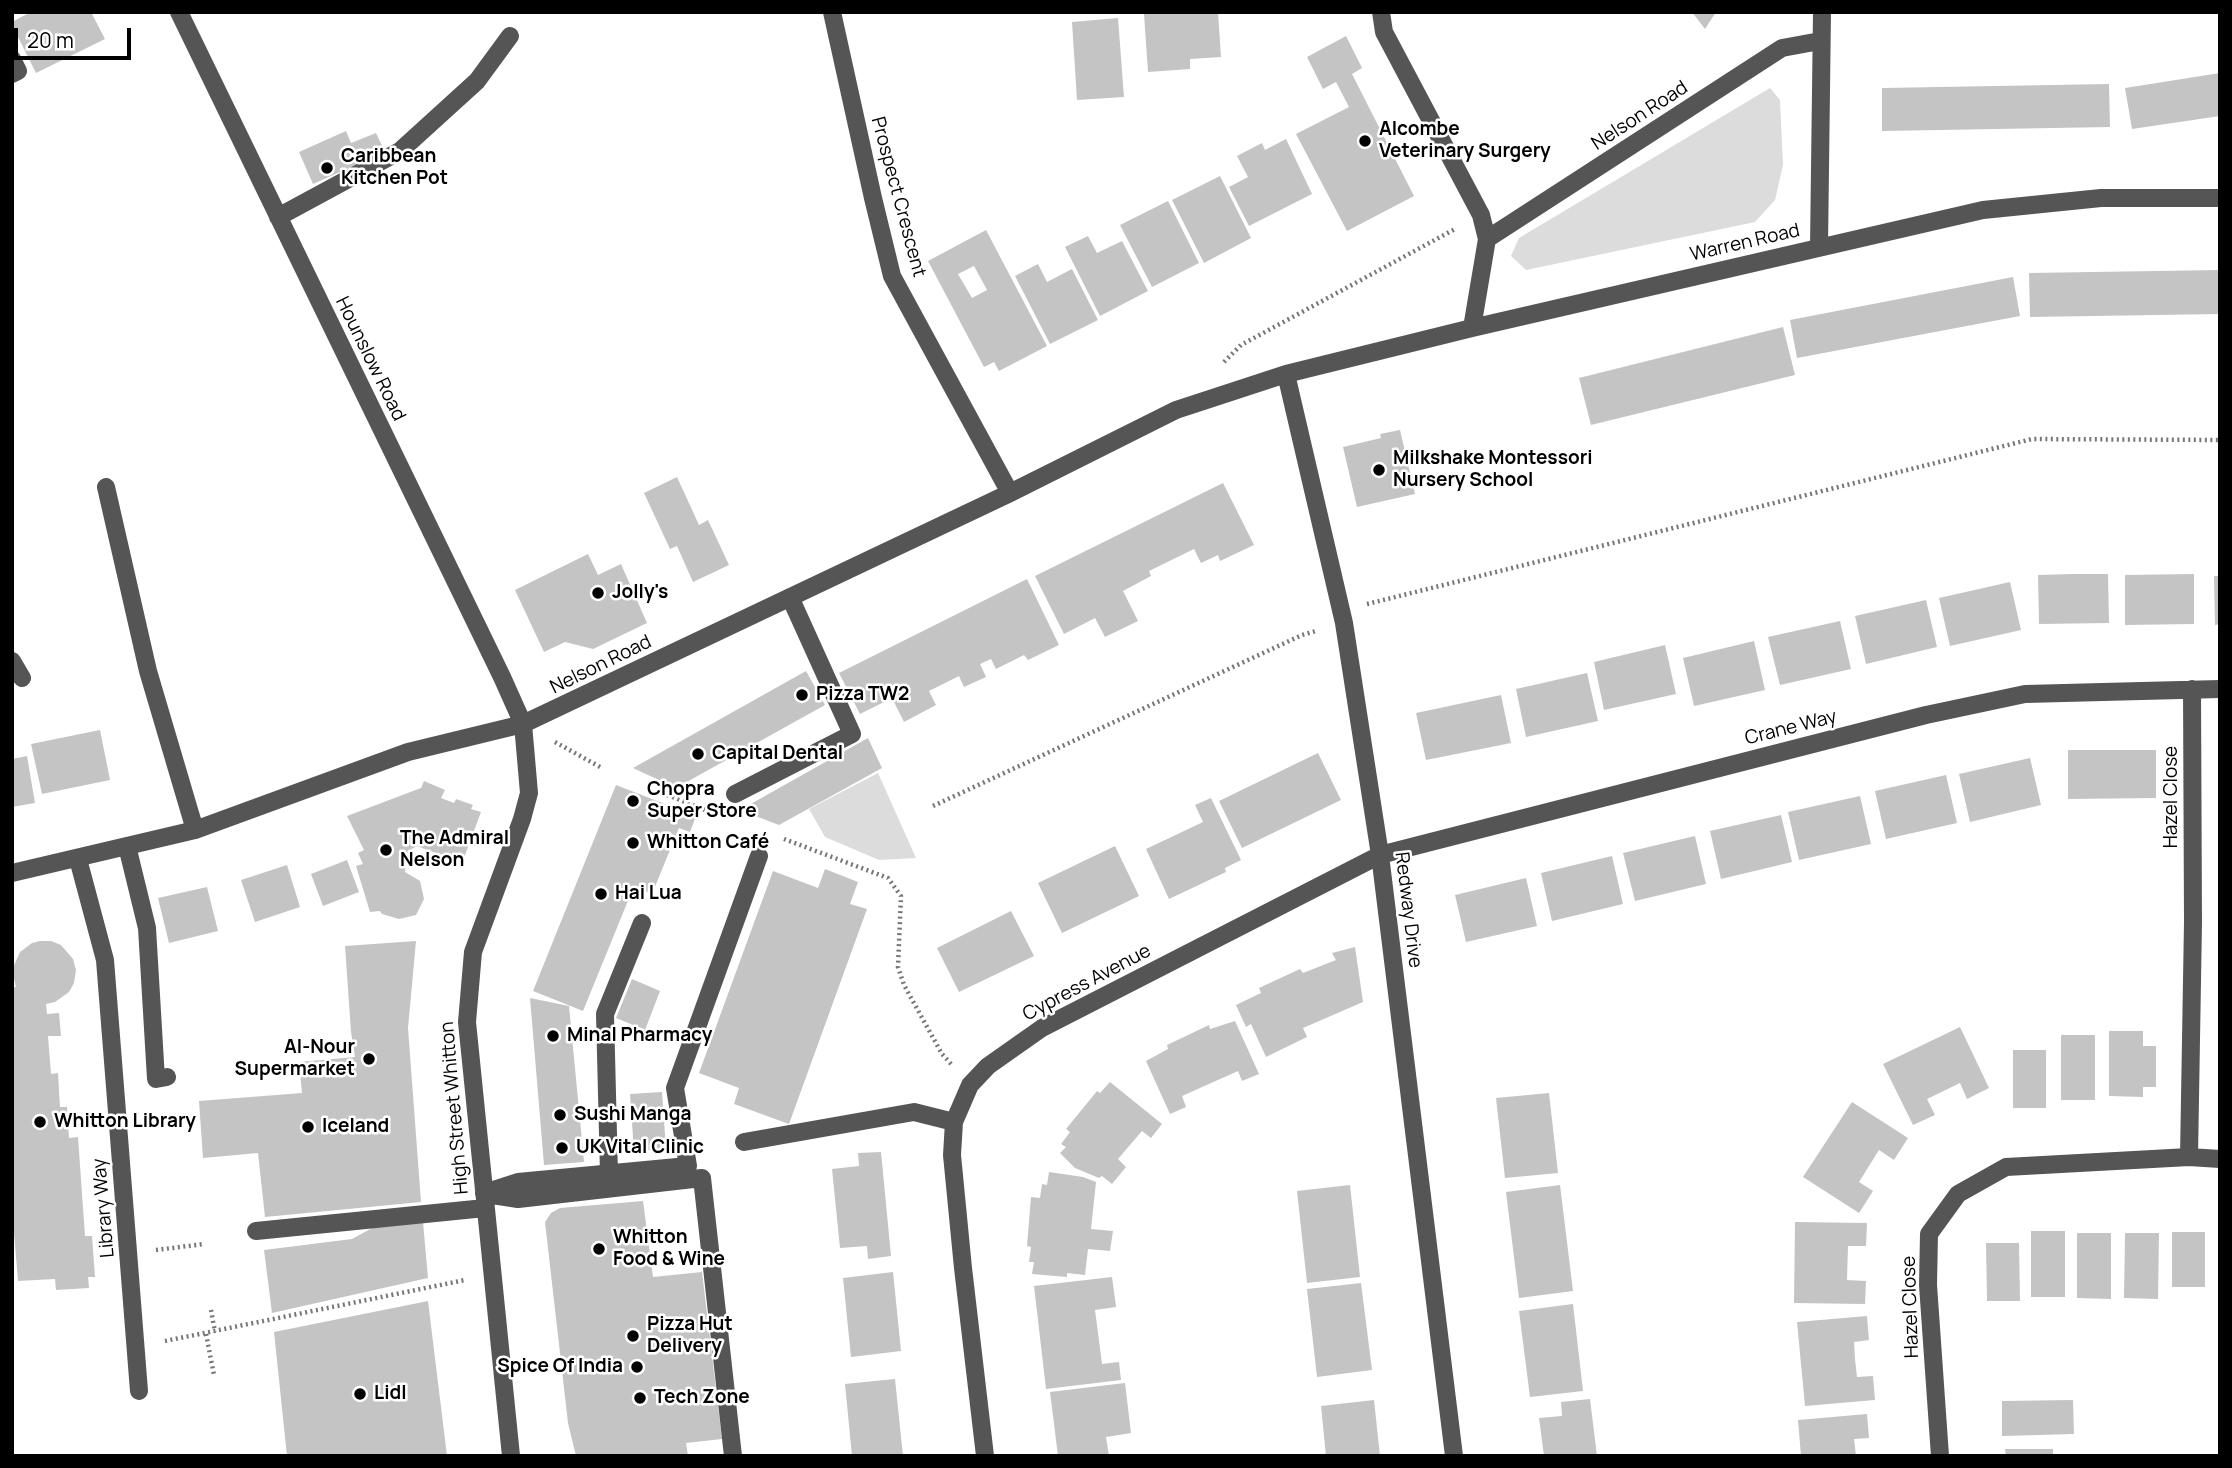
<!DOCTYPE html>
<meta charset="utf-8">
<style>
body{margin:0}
#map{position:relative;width:2232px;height:1468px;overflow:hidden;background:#fff;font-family:Manrope,sans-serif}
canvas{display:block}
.frame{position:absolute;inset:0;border:14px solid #000;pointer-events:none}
.scale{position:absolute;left:14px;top:28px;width:117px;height:32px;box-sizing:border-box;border:4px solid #000;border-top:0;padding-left:9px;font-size:21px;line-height:24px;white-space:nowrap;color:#000;-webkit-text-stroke:5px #fff;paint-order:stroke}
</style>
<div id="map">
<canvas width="2232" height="1468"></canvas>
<div class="frame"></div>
<div class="scale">20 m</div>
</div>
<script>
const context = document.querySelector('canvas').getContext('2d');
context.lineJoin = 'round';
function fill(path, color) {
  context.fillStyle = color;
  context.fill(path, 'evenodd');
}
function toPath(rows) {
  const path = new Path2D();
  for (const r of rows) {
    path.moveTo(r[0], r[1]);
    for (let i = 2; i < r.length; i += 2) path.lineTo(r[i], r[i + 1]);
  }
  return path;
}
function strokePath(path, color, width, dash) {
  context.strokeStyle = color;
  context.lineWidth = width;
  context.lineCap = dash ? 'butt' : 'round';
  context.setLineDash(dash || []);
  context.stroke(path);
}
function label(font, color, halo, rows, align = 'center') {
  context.font = font + ' Manrope,sans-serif';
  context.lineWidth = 5;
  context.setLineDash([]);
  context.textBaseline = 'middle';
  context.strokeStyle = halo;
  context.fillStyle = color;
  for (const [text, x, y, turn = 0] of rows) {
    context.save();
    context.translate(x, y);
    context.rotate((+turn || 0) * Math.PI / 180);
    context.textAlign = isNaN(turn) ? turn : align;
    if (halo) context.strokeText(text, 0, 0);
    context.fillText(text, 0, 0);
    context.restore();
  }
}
fill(toPath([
 [1770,88,1780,100,1783,165,1775,200,1755,222,1526,270,1511,256,1519,238],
 [878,773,916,858,879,860,825,837,809,809]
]), '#dcdcdc');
fill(toPath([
 [31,12,91,12,105,39,36,73,12,25,12,22],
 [1162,12,1218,12,1221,57,1190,59,1190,69,1148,72,1144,14],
 [1692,12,1716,12,1705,29],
 [1118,18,1124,97,1077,100,1072,22],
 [1346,36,1362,68,1352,74,1414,196,1347,231,1296,134,1349,107,1336,82,1323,89,1307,57],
 [2220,73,2220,116,2132,129,2125,88],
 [2109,84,2110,127,1882,131,1882,88],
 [346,131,351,143,376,133,385,152,313,184,299,152],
 [1286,139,1312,194,1249,226,1229,187,1248,177,1237,156,1262,143,1265,150],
 [1220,176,1251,238,1204,263,1172,200],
 [1168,201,1199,263,1152,287,1120,225],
 [986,230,1047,346,999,371,994,362,984,367,928,261],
 [974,266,987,290,972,298,958,274],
 [1088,236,1097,253,1122,241,1148,291,1100,316,1065,247],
 [1038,264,1047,282,1072,269,1098,320,1050,344,1015,276],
 [2220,270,2220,314,2030,317,2029,273],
 [2013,277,2020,316,1797,358,1790,320],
 [1783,327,1795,375,1591,425,1579,378],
 [1400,430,1415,494,1357,507,1343,447,1381,438,1380,434],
 [677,477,699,525,708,520,729,565,693,582,677,546,670,549,644,493],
 [1223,483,1254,545,1220,561,1218,555,1201,563,1194,549,1149,571,1151,576,1123,591,1138,621,1105,637,1095,618,1064,634,1035,576],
 [588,554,598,575,621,564,647,623,593,649,565,642,544,652,515,590],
 [2073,574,2108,574,2109,623,2039,624,2038,575],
 [2194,574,2194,624,2125,625,2125,575],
 [2214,576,2220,576,2220,624,2215,625],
 [1027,579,1059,645,1028,660,1024,655,996,669,991,659,980,664,986,677,964,687,959,676,929,691,936,705,904,722,892,698,860,714,839,673],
 [2010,582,2021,630,1950,646,1939,598],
 [1926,600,1937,647,1866,664,1855,616],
 [1840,621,1851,669,1780,685,1768,637],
 [1754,641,1765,690,1694,706,1683,658],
 [1665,645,1676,694,1604,710,1594,662],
 [806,671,825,705,798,720,676,788,633,768],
 [1587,673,1598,721,1526,737,1516,689],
 [1501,695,1511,743,1426,760,1416,713],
 [100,730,110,780,42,794,31,744],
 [868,738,882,768,779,825,740,810],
 [2068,750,2156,750,2156,798,2068,799],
 [1318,753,1341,800,1242,848,1219,801],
 [27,756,35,803,12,807,12,759],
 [2030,758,2041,805,1970,822,1959,774],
 [1946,775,1957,823,1886,839,1875,791],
 [424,781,445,790,441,798,454,803,456,799,473,805,471,809,481,812,462,863,417,846,408,851,409,861,406,864,405,872,420,881,424,899,416,915,399,919,382,914,380,911,370,912,356,866,363,864,358,853,364,850,347,816,421,788],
 [616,785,696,816,690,832,679,828,652,894,634,886,583,1011,533,991],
 [1860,796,1871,844,1799,860,1788,812],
 [1211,798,1241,860,1225,868,1226,872,1169,899,1146,849,1203,822,1195,805],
 [1781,815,1792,862,1721,879,1710,831],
 [1695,836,1706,884,1635,901,1623,853],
 [1115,846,1139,896,1062,933,1038,883],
 [1612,856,1623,904,1552,921,1541,873],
 [347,860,359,892,323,906,311,874],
 [287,865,300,907,255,922,241,880],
 [825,869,858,882,850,904,867,909,789,1124,734,1104,739,1088,699,1073,773,871,818,888],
 [1526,878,1537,926,1466,942,1455,895],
 [207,887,218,931,169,943,158,898],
 [1011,911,1034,956,959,992,937,948],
 [40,941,51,941,61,945,73,959,76,970,74,983,69,992,55,1002,46,1004,47,1014,59,1013,61,1036,48,1036,51,1074,58,1073,60,1107,67,1107,69,1138,78,1137,85,1236,92,1236,95,1277,88,1277,89,1288,56,1290,55,1279,18,1281,12,1208,12,987,16,987,12,970,20,952,32,943],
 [416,941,408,1028,421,1202,265,1217,258,1153,203,1158,199,1101,302,1093,299,1062,355,1057,351,1032,345,946],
 [1355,947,1363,1002,1303,1028,1307,1037,1266,1057,1251,1024,1246,1027,1236,1005,1261,993,1259,988,1300,969,1303,973,1336,960,1332,953],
 [632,979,660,991,645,1030,616,1018],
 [530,998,569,1006,584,1162,544,1165],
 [1235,1021,1259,1074,1242,1081,1238,1071,1182,1096,1186,1107,1170,1114,1146,1061,1168,1049,1167,1045,1209,1025,1210,1029],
 [1960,1027,1989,1088,1967,1099,1960,1083,1927,1099,1935,1115,1913,1125,1883,1064],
 [2109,1031,2143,1031,2143,1046,2156,1046,2156,1087,2143,1087,2143,1097,2109,1096],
 [2061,1035,2095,1035,2095,1100,2061,1100],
 [2013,1050,2046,1050,2046,1108,2013,1108],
 [1110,1082,1162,1124,1151,1138,1142,1131,1118,1159,1126,1167,1112,1184,1102,1176,1099,1178,1075,1168,1060,1153,1066,1147,1061,1144,1070,1132,1066,1129,1097,1091,1100,1093],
 [662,1092,666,1149,634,1151,630,1094],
 [1549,1093,1558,1173,1505,1178,1496,1098],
 [1852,1102,1908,1138,1894,1160,1879,1150,1859,1182,1873,1191,1859,1213,1803,1177],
 [881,1152,891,1256,868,1259,867,1246,840,1248,832,1169,859,1166,858,1153],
 [1049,1172,1083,1177,1096,1182,1091,1229,1113,1231,1110,1251,1088,1249,1085,1275,1067,1273,1067,1277,1032,1274,1034,1262,1029,1262,1031,1247,1027,1246,1031,1197,1040,1198,1042,1184,1047,1185],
 [1350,1185,1360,1277,1307,1283,1297,1191],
 [1560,1185,1573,1291,1519,1298,1506,1192],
 [643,1201,653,1277,702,1272,722,1439,686,1443,688,1456,576,1456,568,1423,545,1222,551,1213,560,1208],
 [423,1222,428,1278,272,1313,264,1250,352,1239,374,1227],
 [1795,1222,1867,1223,1866,1246,1848,1246,1847,1280,1866,1281,1865,1304,1794,1303],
 [2031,1231,2065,1231,2065,1297,2031,1297],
 [2172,1232,2205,1232,2205,1287,2172,1287],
 [2077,1233,2111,1233,2111,1299,2077,1298],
 [2125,1233,2159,1233,2158,1299,2124,1298],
 [1986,1243,2019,1243,2020,1301,1987,1301],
 [893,1272,901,1351,851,1357,843,1278],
 [1112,1277,1116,1307,1095,1310,1102,1364,1119,1362,1121,1380,1046,1389,1034,1286],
 [1361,1283,1372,1370,1317,1377,1307,1289],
 [428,1301,447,1456,287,1456,274,1332],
 [1573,1304,1583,1391,1530,1397,1519,1311],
 [1867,1316,1869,1340,1854,1342,1855,1359,1857,1377,1873,1376,1875,1400,1805,1406,1797,1322],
 [895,1379,903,1456,852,1456,845,1384],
 [1125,1383,1131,1433,1106,1437,1109,1456,1058,1456,1050,1392],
 [1590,1399,1597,1456,1544,1456,1539,1418,1562,1416,1561,1402],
 [1374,1400,1380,1456,1326,1456,1321,1406],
 [2073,1400,2074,1434,2002,1436,2002,1401],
 [1867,1414,1869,1438,1854,1439,1856,1456,1801,1456,1798,1420],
 [2005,1449,2053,1449,2053,1456,2006,1456]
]), '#c4c4c4');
strokePath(toPath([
 [1224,362,1241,345,1455,229],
 [1367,604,2032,439,2220,440],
 [555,742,602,768],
 [662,793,713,813],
 [933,806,1302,635,1316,631],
 [784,839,888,878,901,896,898,967,904,985,942,1054,952,1065],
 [156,1250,204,1244],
 [211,1310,215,1332],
 [206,1334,214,1375],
 [165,1341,465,1280]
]), '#777', 4.5, [2, 3.5]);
strokePath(toPath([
 [179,12,502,677,523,724,529,793,522,819,473,952,467,1022,511,1456],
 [832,12,873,198,892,276,1010,493],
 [1381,12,1384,32,1481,215,1487,239,1472,328],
 [12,59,18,71,12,74],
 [278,217,400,151,477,81,510,36],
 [1487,239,1782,48,1820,41],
 [1819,247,1822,12],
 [1286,374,1344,623,1380,855,1454,1456],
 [106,487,148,671,195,830],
 [12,661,22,678],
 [735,794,852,734,790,597],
 [127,846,147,928,156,1079,167,1077],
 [78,859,105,960,139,1391],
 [12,873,195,830,408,752,523,724,1010,493,1176,410,1286,374,1472,328,1983,210,2101,198,2220,198],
 [744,1142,914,1112,954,1122],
 [2189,1157,2193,922,2192,689],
 [609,1174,605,1014,642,923],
 [484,1193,518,1182,688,1166,675,1088,759,856],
 [486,1194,518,1199,702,1178,733,1456],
 [256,1231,485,1208],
 [985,1456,963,1268,952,1155,954,1122,970,1085,988,1066,1042,1028,1380,855,1926,715,2025,694,2220,689],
 [1940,1456,1928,1285,1929,1234,1958,1194,2006,1167,2189,1157,2220,1159]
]), '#555', 18);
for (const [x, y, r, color] of [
 [1365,141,7,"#000"],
 [327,168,7,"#000"],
 [1379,470,7,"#000"],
 [598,593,7,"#000"],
 [802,695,7,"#000"],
 [698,754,7,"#000"],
 [633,801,7,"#000"],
 [633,843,7,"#000"],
 [386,850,7,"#000"],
 [601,894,7,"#000"],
 [553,1036,7,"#000"],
 [369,1059,7,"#000"],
 [560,1115,7,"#000"],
 [40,1122,7,"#000"],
 [308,1127,7,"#000"],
 [562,1148,7,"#000"],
 [599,1249,7,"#000"],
 [633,1336,7,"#000"],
 [637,1367,7,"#000"],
 [360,1394,7,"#000"],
 [640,1398,7,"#000"]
]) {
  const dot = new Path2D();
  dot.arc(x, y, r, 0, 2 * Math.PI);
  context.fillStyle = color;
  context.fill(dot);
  strokePath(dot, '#fff', 2.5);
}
label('19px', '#000', '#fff', [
 ["Nelson Road",1640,116,-33],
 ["Prospect Crescent",898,197,75],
 ["Warren Road",1745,243,-13],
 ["Hounslow Road",370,359,64],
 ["Nelson Road",601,665,-26],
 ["Crane Way",1791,728,-14],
 ["Hazel Close",2172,797,-90],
 ["Redway Drive",1408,910,83],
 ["Cypress Avenue",1087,983,-28],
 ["High Street Whitton",455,1108,-95],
 ["Library Way",104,1208,-95],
 ["Hazel Close",1911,1307,-92]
]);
label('bold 19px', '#000', '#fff', [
 ["Alcombe",1379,130],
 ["Veterinary Surgery",1379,152],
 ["Caribbean",341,157],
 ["Kitchen Pot",341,179],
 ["Milkshake Montessori",1393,459],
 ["Nursery School",1393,481],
 ["Jolly's",612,593],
 ["Pizza TW2",816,695],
 ["Capital Dental",712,754],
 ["Chopra",647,790],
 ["Super Store",647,812],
 ["The Admiral",400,839],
 ["Nelson",400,861],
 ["Whitton Café",647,843],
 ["Hai Lua",615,894],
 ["Minal Pharmacy",567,1036],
 ["Al-Nour",355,1048,"right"],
 ["Supermarket",355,1070,"right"],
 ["Sushi Manga",574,1115],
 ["Whitton Library",54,1122],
 ["Iceland",322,1127],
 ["UK Vital Clinic",576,1148],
 ["Whitton",613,1238],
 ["Food & Wine",613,1260],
 ["Pizza Hut",647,1325],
 ["Delivery",647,1347],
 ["Spice Of India",623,1367,"right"],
 ["Lidl",374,1394],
 ["Tech Zone",654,1398]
], 'left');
</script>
